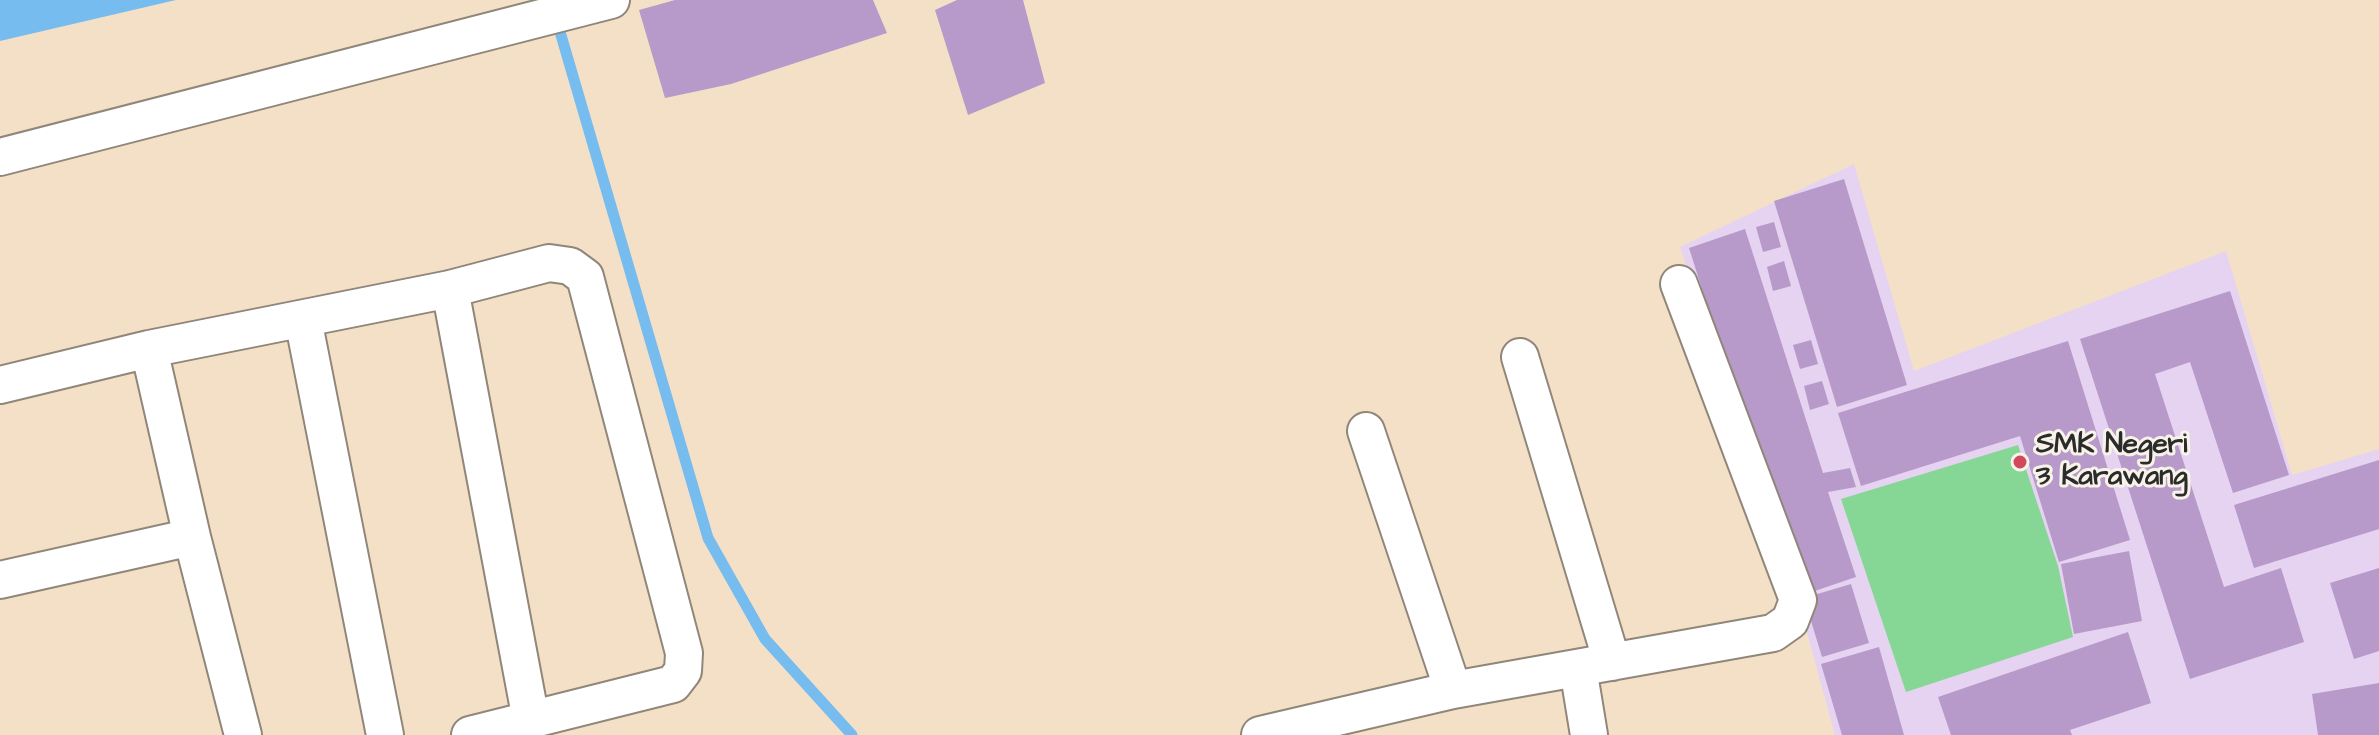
<!DOCTYPE html>
<style>
body{margin:0}
canvas{display:block;background:#f4e0c7}
</style>
<canvas width="2379" height="735"></canvas>
<script>
const context = document.querySelector('canvas').getContext('2d');
context.lineJoin = 'round';
function fill(path, color) {
  context.fillStyle = color;
  context.fill(path, 'evenodd');
}
function toPath(rows) {
  const path = new Path2D();
  for (const r of rows) {
    path.moveTo(r[0], r[1]);
    for (let i = 2; i < r.length; i += 2) path.lineTo(r[i], r[i + 1]);
  }
  return path;
}
function strokePath(path, color, width, dash) {
  context.strokeStyle = color;
  context.lineWidth = width;
  context.lineCap = dash ? 'butt' : 'round';
  context.setLineDash(dash || []);
  context.stroke(path);
}
function label(font, color, halo, rows, align = 'center') {
  context.font = font + ' "Architects Daughter",sans-serif';
  context.lineWidth = 6;
  context.setLineDash([]);
  context.textBaseline = 'middle';
  context.strokeStyle = halo;
  context.fillStyle = color;
  for (const [text, x, y, turn = 0] of rows) {
    context.save();
    context.translate(x, y);
    context.rotate((+turn || 0) * Math.PI / 180);
    context.textAlign = isNaN(turn) ? turn : align;
    if (halo) context.strokeText(text, 0, 0);
    context.fillText(text, 0, 0);
    context.restore();
  }
}
fill(toPath([
 [1854,164,1914,371,2226,251,2292,475,2379,449,2379,735,1835,735,1798,600,1680,247]
]), '#e5d3f1');
fill(toPath([
 [2018,445,2058,566,2073,637,1906,692,1841,499]
]), '#86d695');
fill(toPath([
 [0,0,176,0,0,41]
]), '#77bcee');
strokePath(toPath([
 [556,18,708,538,765,639,852,735]
]), '#77bcee', 11);
fill(toPath([
 [675,0,873,0,887,33,731,84,665,98,639,10],
 [957,0,1023,0,1045,83,968,115,935,10],
 [1844,179,1907,385,1837,407,1774,201],
 [1774,222,1781,247,1763,252,1756,227],
 [1745,229,1823,473,1850,468,1856,487,1828,492,1856,577,1800,596,1689,248],
 [1784,261,1791,286,1773,291,1767,267],
 [2230,291,2289,475,2233,493,2190,362,2155,374,2224,587,2281,568,2304,642,2190,679,2080,339],
 [1811,340,1818,364,1800,369,1793,345],
 [2068,341,2130,540,2059,562,2020,436,1861,486,1838,413],
 [1822,381,1829,404,1810,410,1804,386],
 [2379,460,2379,529,2254,568,2234,505],
 [2129,551,2142,621,2074,634,2061,564],
 [2379,568,2379,651,2354,659,2330,583],
 [1851,584,1869,643,1822,657,1804,598],
 [2128,632,2151,703,2070,730,2072,735,1951,735,1938,697],
 [1879,647,1904,735,1842,735,1821,664],
 [2379,683,2379,735,2318,735,2312,694]
]), '#b79ac9');
const street = toPath([
 [0,157,611,0],
 [450,289,531,720],
 [303,319,385,735],
 [149,349,192,537,243,735],
 [1520,357,1612,662],
 [0,385,149,349,450,289,549,263,570,266,585,277,684,653,683,671,673,684,470,735],
 [1366,431,1453,690],
 [0,580,192,537],
 [1578,668,1589,735],
 [1260,735,1453,690,1773,633,1790,621,1798,600,1679,284]
]);
strokePath(street, '#908679', 40);
strokePath(street, '#fff', 36);
for (const [x, y, r, color] of [
 [2020,462,8,"#d1495b"]
]) {
  const dot = new Path2D();
  dot.arc(x, y, r, 0, 2 * Math.PI);
  context.fillStyle = color;
  context.fill(dot);
  strokePath(dot, '#f7f3e8', 3);
}
label('bold 28px', '#2b2b2b', '#f7f3e8', [
 ["SMK Negeri",2036,446],
 ["3 Karawang",2036,478]
], 'left');
</script>
